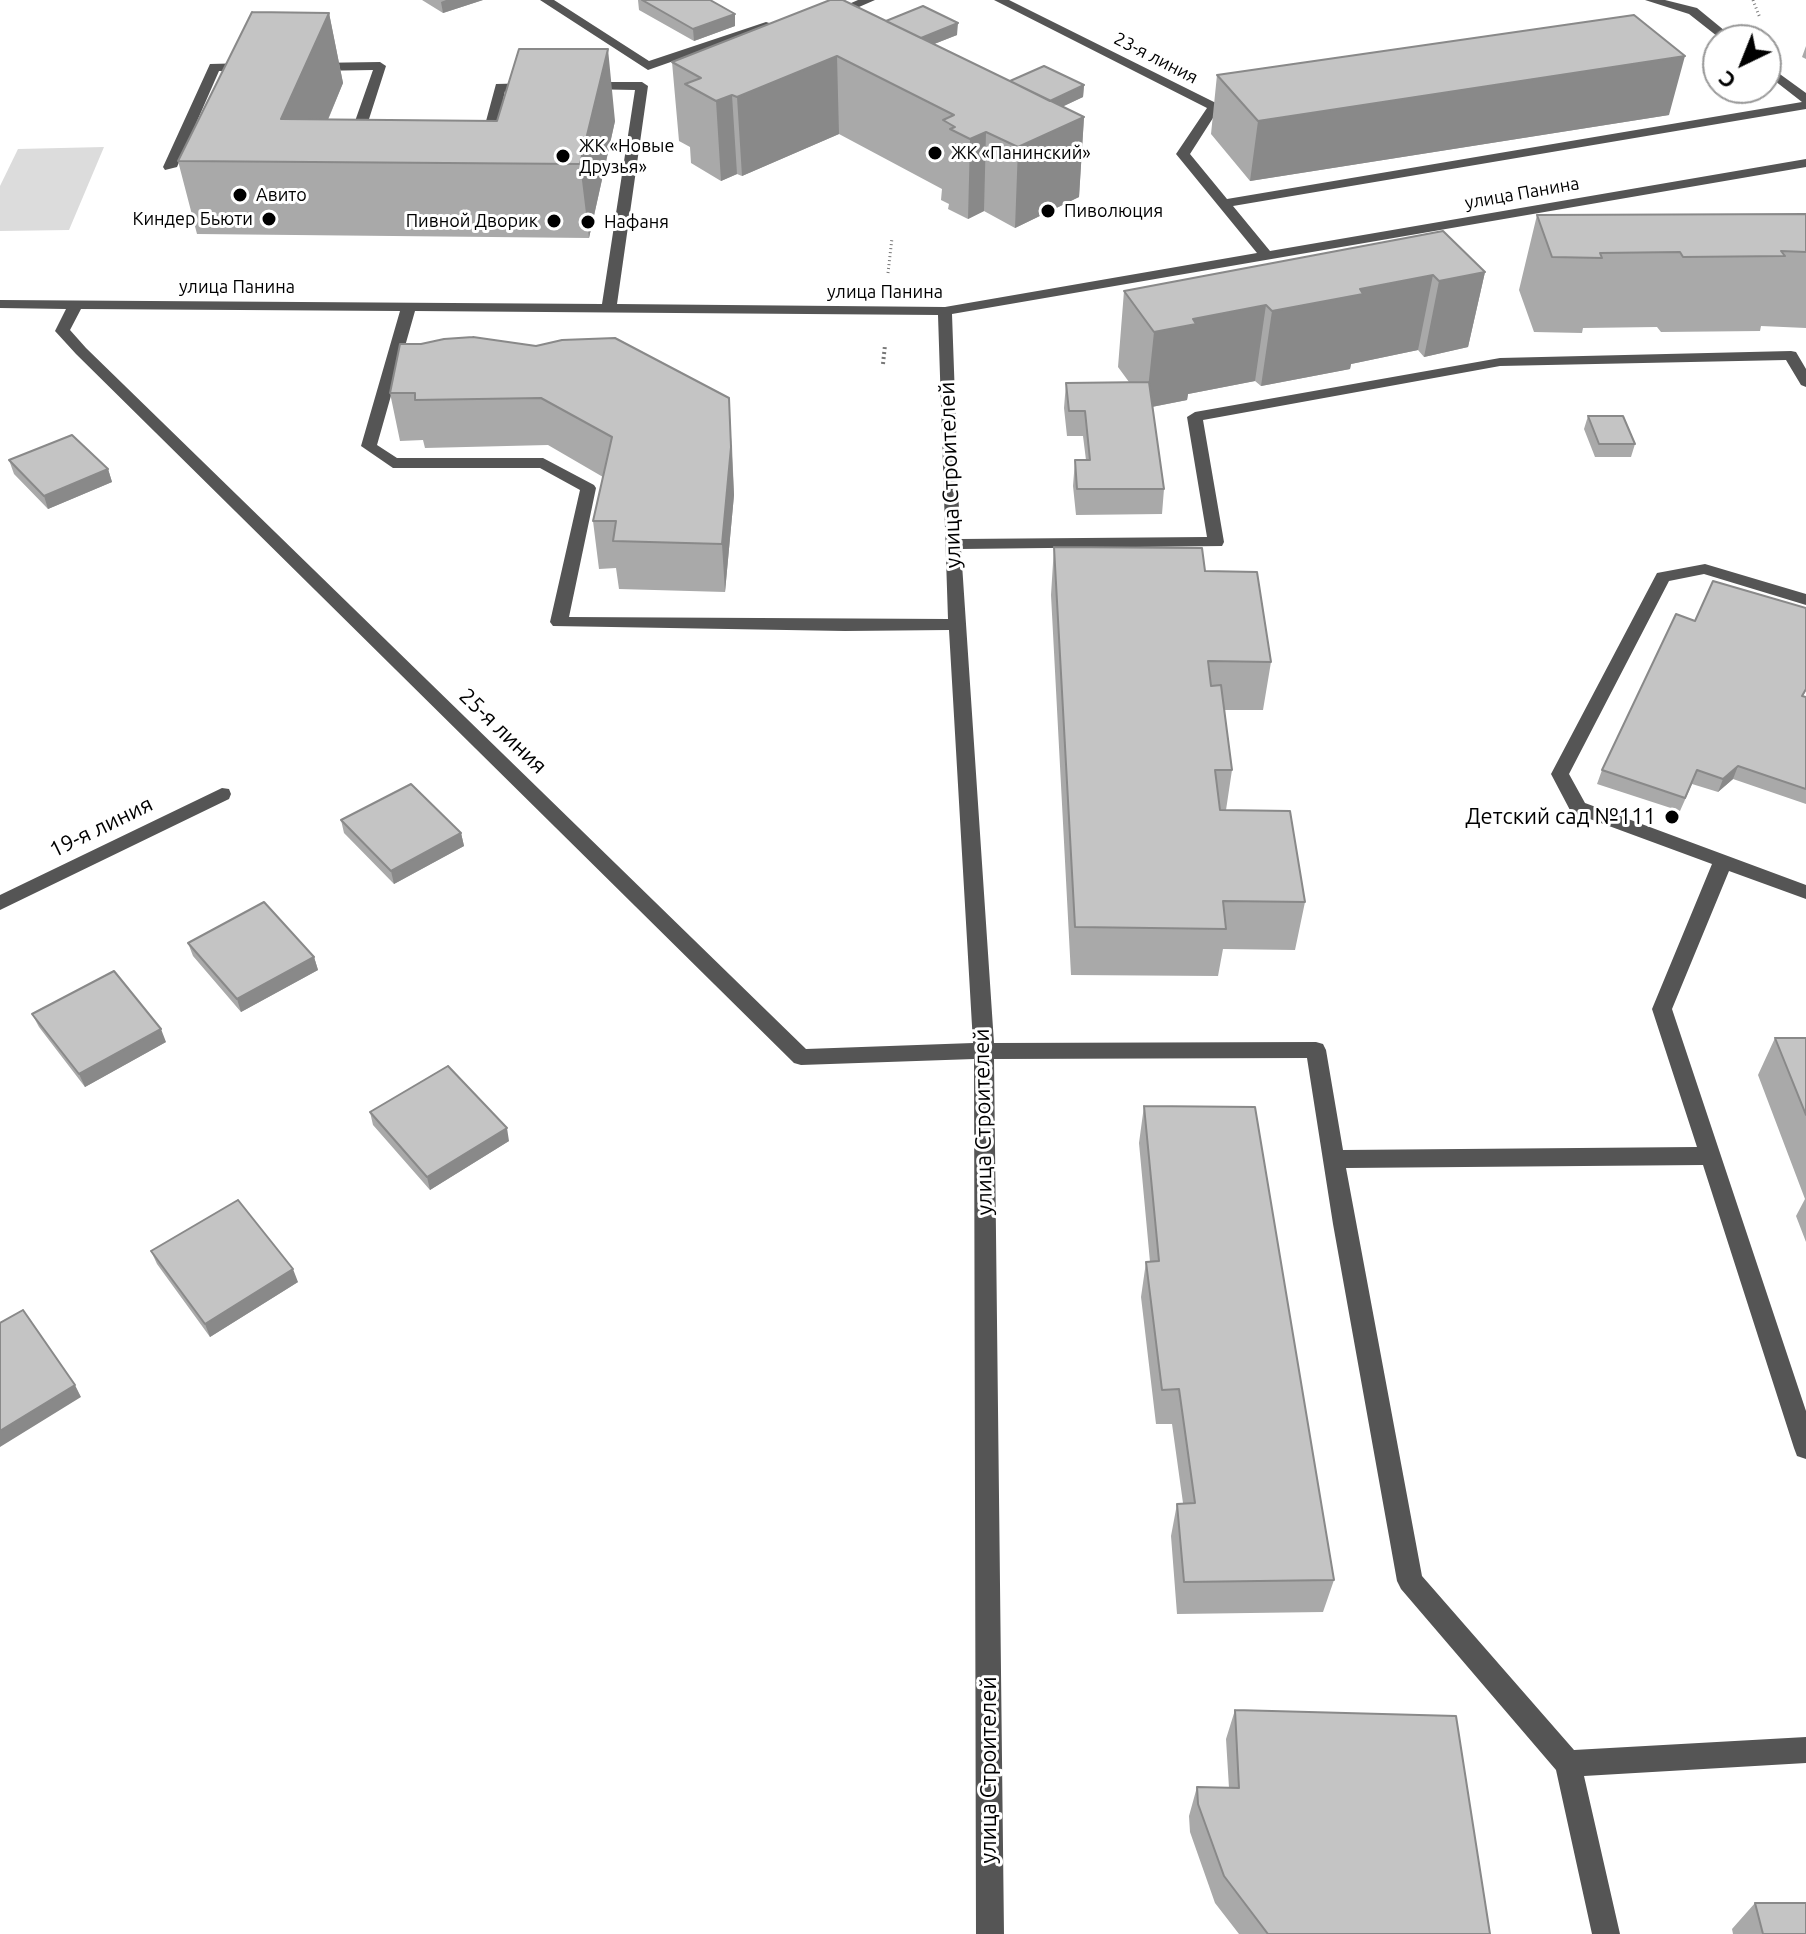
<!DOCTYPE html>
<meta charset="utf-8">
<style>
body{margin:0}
#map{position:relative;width:1806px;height:1934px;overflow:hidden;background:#fff;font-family:Ubuntu,sans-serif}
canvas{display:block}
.north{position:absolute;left:1702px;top:24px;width:80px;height:80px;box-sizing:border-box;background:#fff;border:2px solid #999;border-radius:50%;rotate:223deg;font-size:22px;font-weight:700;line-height:32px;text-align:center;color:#000}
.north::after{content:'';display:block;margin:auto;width:28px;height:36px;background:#000;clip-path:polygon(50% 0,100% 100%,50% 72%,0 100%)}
</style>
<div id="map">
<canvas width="1806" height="1934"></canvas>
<div class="north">С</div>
</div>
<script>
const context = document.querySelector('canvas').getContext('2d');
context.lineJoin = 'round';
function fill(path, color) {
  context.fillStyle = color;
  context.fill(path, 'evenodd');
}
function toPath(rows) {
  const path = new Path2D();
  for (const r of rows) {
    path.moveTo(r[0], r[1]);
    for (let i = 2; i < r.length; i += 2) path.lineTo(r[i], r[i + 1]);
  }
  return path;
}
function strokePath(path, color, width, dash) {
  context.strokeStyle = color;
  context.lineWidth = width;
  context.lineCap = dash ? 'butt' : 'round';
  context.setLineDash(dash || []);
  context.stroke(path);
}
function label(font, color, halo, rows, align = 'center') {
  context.font = font + ' Ubuntu,sans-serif';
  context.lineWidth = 6;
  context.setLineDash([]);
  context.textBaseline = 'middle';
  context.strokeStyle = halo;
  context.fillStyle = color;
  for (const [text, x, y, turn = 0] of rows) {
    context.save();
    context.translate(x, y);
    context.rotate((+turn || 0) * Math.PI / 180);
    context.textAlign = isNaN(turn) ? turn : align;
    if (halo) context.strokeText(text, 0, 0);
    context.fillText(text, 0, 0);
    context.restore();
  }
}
fill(toPath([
 [104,147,69,230,0,231,0,186,18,149]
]), '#dcdcdc');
strokePath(toPath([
 [1753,0,1760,18],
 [888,273,892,238]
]), '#777', 3, [1, 3]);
strokePath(toPath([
 [883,364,885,345]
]), '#777', 4, [2, 3]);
fill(toPath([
 [540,0,554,0,649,61,766,22,776,25,648,70,540,0],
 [858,0,875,0,836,17,826,14,858,0],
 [994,0,1009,0,1218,104,1220,107,1190,154,1227,199,1802,102,1766,74,1766,64,1806,93,1806,109,1233,206,1270,251,1806,159,1806,167,952,314,960,539,1207,537,1187,417,1195,412,1500,358,1791,351,1796,352,1806,369,1806,387,1801,385,1786,360,1500,366,1203,420,1224,542,1222,546,961,549,994,1043,1316,1042,1323,1044,1326,1050,1343,1150,1697,1147,1652,1009,1712,864,1571,812,1551,774,1657,573,1705,564,1806,594,1806,605,1704,574,1669,581,1569,774,1585,803,1806,885,1806,899,1729,871,1672,1009,1806,1411,1806,1459,1797,1456,1794,1448,1703,1165,1346,1168,1422,1576,1574,1750,1806,1737,1806,1763,1584,1776,1620,1934,1592,1934,1556,1770,1401,1589,1397,1581,1333,1224,1307,1058,994,1059,1004,1934,976,1934,974,1059,801,1065,794,1063,76,354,55,331,66,309,0,308,0,300,602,304,635,90,583,89,583,83,587,82,642,82,648,86,617,304,945,307,1257,253,1176,154,1207,108,994,0],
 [81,309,400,311,361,446,393,468,540,468,580,490,550,622,553,626,845,631,949,630,973,1043,806,1049,86,348,70,330,81,309],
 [415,311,938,315,948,619,569,617,596,488,594,485,543,458,397,458,377,445,415,311],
 [1645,0,1665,0,1697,8,1736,40,1722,40,1689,14,1645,0],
 [380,62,386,66,361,144,349,147,347,144,373,70,313,71,307,67,313,63,380,62],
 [210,64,249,63,255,67,249,71,219,71,177,167,165,170,163,167,210,64],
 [496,84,535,83,541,87,535,91,505,91,493,147,486,151,479,147,496,84],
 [222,788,229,789,231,794,229,799,0,910,0,895,222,788]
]), '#555');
fill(toPath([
 [422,0,483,0,443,13],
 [638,0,710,0,735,26,694,41,639,10],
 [329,13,343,83,328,120,497,121,615,121,589,238,197,234,178,161],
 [886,21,957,35,934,44,1010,81,1084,85,1083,97,1062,107,1084,117,1079,197,1015,228,984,211,968,219,948,209,949,204,941,200,942,189,839,134,742,176,737,174,721,181,691,163,690,147,679,141,672,62],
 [1806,46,1806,59,1802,57],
 [1217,75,1669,115,1250,181,1211,134],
 [1806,214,1806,328,1761,326,1760,331,1661,332,1657,327,1583,328,1582,333,1534,332,1519,290,1537,215],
 [1485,272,1468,347,1424,357,1418,350,1351,364,1350,369,1261,386,1255,381,1188,394,1187,400,1152,407,1164,489,1162,514,1076,515,1073,486,1075,460,1086,460,1083,436,1067,436,1064,408,1066,383,1129,382,1118,367,1124,291],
 [400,344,732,445,734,495,725,592,619,589,616,568,599,569,593,521,603,477,548,445,425,448,423,440,400,441,390,393],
 [1588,416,1635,444,1631,457,1595,457,1584,429],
 [9,460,108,469,112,482,48,509,14,474],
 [1054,547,1205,571,1271,662,1263,710,1224,710,1232,770,1226,810,1305,902,1295,950,1223,949,1218,976,1071,975,1051,595],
 [1806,608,1806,691,1803,696,1806,697,1806,804,1733,779,1718,792,1692,784,1680,811,1597,784,1602,770,1695,621],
 [341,820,461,833,464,846,394,884,344,833],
 [188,943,314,957,318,970,241,1012,193,956],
 [32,1014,166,1042,85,1087,39,1027],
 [1775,1038,1806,1038,1806,1242,1796,1216,1805,1199,1758,1075],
 [1144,1106,1334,1580,1323,1612,1177,1614,1171,1536,1177,1504,1183,1503,1172,1424,1156,1424,1141,1297,1146,1262,1150,1262,1139,1143],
 [370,1112,509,1141,430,1190,373,1125],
 [151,1251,298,1282,210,1337,157,1264],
 [1235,1710,1490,1934,1239,1934,1215,1903,1190,1832,1189,1816,1197,1787,1229,1788,1226,1739],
 [1755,1903,1806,1934,1733,1934,1732,1929]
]), '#a9a9a9');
fill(toPath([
 [446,0,483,0,443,13,441,2],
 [329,13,343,83,310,162,281,119],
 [735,14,735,26,694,41,693,29],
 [958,23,957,35,919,50,919,39],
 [608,49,615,121,589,238,580,164],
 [837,56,839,134,742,176,737,97],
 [1685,56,1669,115,1250,181,1258,121],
 [1084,85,1083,97,1042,116,1043,104],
 [732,95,737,174,721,181,716,101],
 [1084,117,1079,197,1015,228,1018,147],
 [986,132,984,211,968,219,970,139],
 [1485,272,1468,347,1424,357,1439,281],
 [1433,275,1418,350,1351,364,1350,369,1261,386,1272,311,1360,289],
 [1266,305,1255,381,1188,394,1187,400,1146,408,1154,332,1193,319],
 [729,398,734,495,725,592,722,544],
 [108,469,112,482,48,509,44,496],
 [1738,766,1733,779,1718,792,1723,779],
 [461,833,464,846,394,884,391,871],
 [314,957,318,970,241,1012,237,999],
 [161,1029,166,1042,85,1087,79,1074],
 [507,1128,509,1141,430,1190,427,1177],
 [293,1269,298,1282,210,1337,205,1324],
 [75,1385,81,1397,0,1447,0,1431]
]), '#898989');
const building = toPath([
 [642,0,710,0,735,14,693,29,642,0],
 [830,0,843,0,1084,117,1018,147,986,132,970,139,950,129,955,127,943,120,954,115,837,56,737,97,732,95,716,101,685,84,701,78,672,62,830,0],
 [923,6,958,23,921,38,886,21,923,6],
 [252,12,329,13,281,119,497,121,519,49,608,49,580,164,178,161,252,12],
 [1634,15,1685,56,1258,121,1217,75,1634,15],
 [1044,66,1084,85,1050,101,1010,81,1044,66],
 [1806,214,1806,252,1781,251,1785,256,1683,257,1680,252,1600,253,1602,258,1552,257,1537,215,1806,214],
 [1443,231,1485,272,1439,281,1433,275,1360,289,1363,294,1272,311,1266,305,1193,319,1196,324,1154,332,1124,291,1443,231],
 [473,337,536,346,562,340,615,338,729,398,731,447,722,544,613,541,616,521,593,521,612,437,541,398,415,400,415,393,390,393,400,344,421,344,444,339,473,337],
 [1149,382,1164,489,1077,489,1075,460,1090,460,1085,411,1069,411,1066,383,1149,382],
 [1588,416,1623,416,1635,444,1599,444,1588,416],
 [72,435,108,469,44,496,9,460,72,435],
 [1054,547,1202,548,1205,571,1257,572,1271,662,1208,661,1211,686,1221,685,1232,770,1215,770,1220,810,1290,811,1305,902,1223,901,1226,929,1075,927,1054,547],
 [1713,581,1806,608,1806,689,1802,696,1806,697,1806,789,1738,766,1723,779,1697,770,1685,798,1602,770,1676,614,1695,621,1713,581],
 [411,784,461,833,391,871,341,820,411,784],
 [264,902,314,957,237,999,188,943,264,902],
 [114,971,161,1029,79,1074,32,1014,114,971],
 [1775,1038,1806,1038,1806,1115,1775,1038],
 [448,1066,507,1128,427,1177,370,1112,448,1066],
 [1144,1106,1255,1107,1334,1580,1184,1582,1177,1504,1195,1503,1179,1389,1162,1390,1146,1262,1159,1261,1144,1106],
 [238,1200,293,1269,205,1324,151,1251,238,1200],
 [23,1310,75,1385,0,1431,0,1323,23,1310],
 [1235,1710,1456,1716,1490,1934,1268,1934,1224,1876,1198,1804,1197,1787,1239,1788,1235,1710],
 [1755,1903,1806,1903,1806,1934,1763,1934,1755,1903]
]);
fill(building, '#c4c4c4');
strokePath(building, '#898989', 2);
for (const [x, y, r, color] of [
 [935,153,8,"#000"],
 [563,156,8,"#000"],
 [240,195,8,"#000"],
 [1048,211,8,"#000"],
 [269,219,8,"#000"],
 [554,221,8,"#000"],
 [588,222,8,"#000"],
 [1672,817,8,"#000"]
]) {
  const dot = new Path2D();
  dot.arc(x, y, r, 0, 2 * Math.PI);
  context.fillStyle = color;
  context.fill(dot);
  strokePath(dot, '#fff', 3);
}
label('18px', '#000', '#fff', [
 ["23-я линия",1156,58,27],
 ["улица Панина",1522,193,-10],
 ["улица Панина",237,287],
 ["улица Панина",885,292]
]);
label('18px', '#000', '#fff', [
 ["ЖК «Новые",579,146],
 ["Друзья»",579,167],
 ["ЖК «Панинский»",951,153],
 ["Авито",256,195],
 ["Пиволюция",1064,211],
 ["Киндер Бьюти",253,219,"right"],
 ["Пивной Дворик",538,221,"right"],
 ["Нафаня",604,222]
], 'left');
label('22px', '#000', '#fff', [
 ["улица Строителей",950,475,-92],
 ["25-я линия",503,731,44],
 ["19-я линия",101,827,-26],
 ["улица Строителей",983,1122,-91],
 ["улица Строителей",989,1770,-90]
]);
label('22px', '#000', '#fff', [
 ["Детский сад №111",1656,817]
], 'right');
</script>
